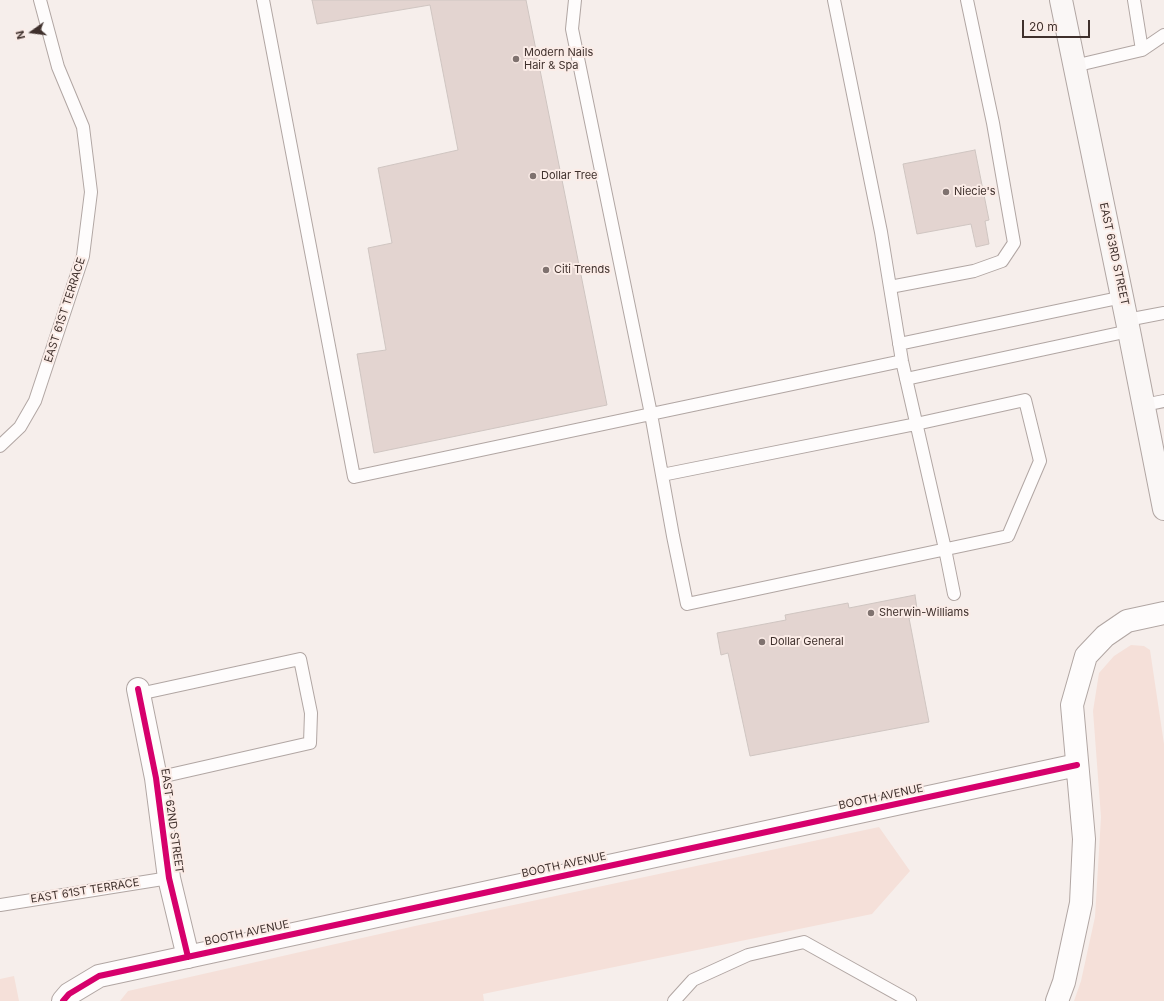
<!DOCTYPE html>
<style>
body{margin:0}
#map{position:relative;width:1164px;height:1001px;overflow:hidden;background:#f6eeeb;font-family:Inter,sans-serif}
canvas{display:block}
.north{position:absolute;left:12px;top:12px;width:40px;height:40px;-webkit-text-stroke:3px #fbece7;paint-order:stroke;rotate:256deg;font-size:11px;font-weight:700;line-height:16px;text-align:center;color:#3f302c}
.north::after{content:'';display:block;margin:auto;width:14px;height:18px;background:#3f302c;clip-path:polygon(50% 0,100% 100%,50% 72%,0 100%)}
.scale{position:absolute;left:1022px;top:20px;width:68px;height:18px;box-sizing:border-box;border:2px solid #3f302c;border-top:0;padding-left:5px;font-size:12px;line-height:14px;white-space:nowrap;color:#3f302c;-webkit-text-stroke:3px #fbece7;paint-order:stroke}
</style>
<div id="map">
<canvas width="1164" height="1001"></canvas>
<div class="north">N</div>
<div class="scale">20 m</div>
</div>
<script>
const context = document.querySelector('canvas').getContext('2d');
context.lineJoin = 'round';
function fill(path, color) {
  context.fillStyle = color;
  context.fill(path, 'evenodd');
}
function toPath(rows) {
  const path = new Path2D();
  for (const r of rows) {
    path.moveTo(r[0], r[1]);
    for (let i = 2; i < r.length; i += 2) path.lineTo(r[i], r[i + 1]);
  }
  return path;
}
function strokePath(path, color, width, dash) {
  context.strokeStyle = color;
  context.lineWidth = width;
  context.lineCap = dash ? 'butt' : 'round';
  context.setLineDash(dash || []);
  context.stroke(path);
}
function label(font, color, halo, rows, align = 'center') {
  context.font = font + ' Inter,sans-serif';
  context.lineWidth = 4;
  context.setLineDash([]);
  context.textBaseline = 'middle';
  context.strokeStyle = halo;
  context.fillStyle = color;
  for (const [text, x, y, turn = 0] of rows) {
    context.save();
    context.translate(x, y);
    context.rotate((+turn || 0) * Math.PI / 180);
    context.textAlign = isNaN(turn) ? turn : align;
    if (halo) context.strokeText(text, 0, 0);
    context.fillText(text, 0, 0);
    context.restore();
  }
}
fill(toPath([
 [1131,645,1144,646,1150,650,1164,744,1164,1001,1074,1001,1081,981,1095,917,1101,817,1093,711,1099,673,1114,656],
 [879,827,910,871,872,914,483,994,484,1001,120,1001,128,991,415,926],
 [14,976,19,1001,0,1001,0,979]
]), '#f5e0d9');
const building = toPath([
 [312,0,526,0,607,405,374,453,357,354,386,350,368,248,392,243,378,168,458,150,430,5,317,24,312,0],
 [975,150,989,220,985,221,989,244,976,247,971,224,917,234,903,164,975,150],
 [915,595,918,616,909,618,929,722,750,756,728,653,721,655,717,633,786,620,785,615,848,603,849,608,915,595]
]);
fill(building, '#e3d4d0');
strokePath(building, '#cfc5c1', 1);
const lane = toPath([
 [263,0,354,477,651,414,673,536,687,604,1008,536,1040,461,1025,400,916,424,662,475],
 [575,0,572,29,651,414,902,361],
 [834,0,881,232,902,361,945,549,954,594],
 [1134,0,1142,50],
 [1074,66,1142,50,1164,35],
 [890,287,974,271,1002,261,1014,243,993,123,967,0],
 [1127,320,1164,313],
 [899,344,1123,297],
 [906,379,1129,331],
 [1144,405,1164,401],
 [0,446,20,427,35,401,83,256,91,192,83,127,58,67,40,0],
 [139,694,300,659,311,713,310,743,156,778],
 [0,905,169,878],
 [674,1001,693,980,748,955,804,942,910,1001]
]);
const street = toPath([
 [138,689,156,778,169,878,188,957],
 [63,1001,69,994,99,976,1077,765],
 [1057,1001,1064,982,1081,903,1084,839,1072,705,1086,656,1105,636,1127,621,1164,613]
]);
const secondary = toPath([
 [1061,0,1129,331,1164,509]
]);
strokePath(lane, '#b1a6a3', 14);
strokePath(street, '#b1a6a3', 24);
strokePath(secondary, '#b1a6a3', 24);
strokePath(lane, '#fefcfc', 12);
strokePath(street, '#fefcfc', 22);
strokePath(secondary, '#faf7f6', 22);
strokePath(toPath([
 [138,689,156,778,169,878,188,957],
 [63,1001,69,994,99,976,1077,765]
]), '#d6006c', 6);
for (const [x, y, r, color] of [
 [516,59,4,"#7f726f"],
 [533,176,4,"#7f726f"],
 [946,192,4,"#7f726f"],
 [546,270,4,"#7f726f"],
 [871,613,4,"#7f726f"],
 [762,642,4,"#7f726f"]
]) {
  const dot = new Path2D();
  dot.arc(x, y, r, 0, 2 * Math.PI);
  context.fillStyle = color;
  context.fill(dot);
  strokePath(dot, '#fbece7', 1.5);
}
label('11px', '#3f302c', '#fbece7', [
 ["Modern Nails",524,53],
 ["Hair & Spa",524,66],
 ["Dollar Tree",541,176],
 ["Niecie's",954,192],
 ["Citi Trends",554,270],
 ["Sherwin-Williams",879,613],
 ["Dollar General",770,642]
], 'left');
label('11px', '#3f302c', '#fbece7', [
 ["EAST 63RD STREET",1114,254,78],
 ["EAST 61ST TERRACE",65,310,-72],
 ["BOOTH AVENUE",881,797,-12],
 ["EAST 62ND STREET",172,821,82],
 ["BOOTH AVENUE",564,865,-12],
 ["EAST 61ST TERRACE",85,891,-9],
 ["BOOTH AVENUE",247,933,-12]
]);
</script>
